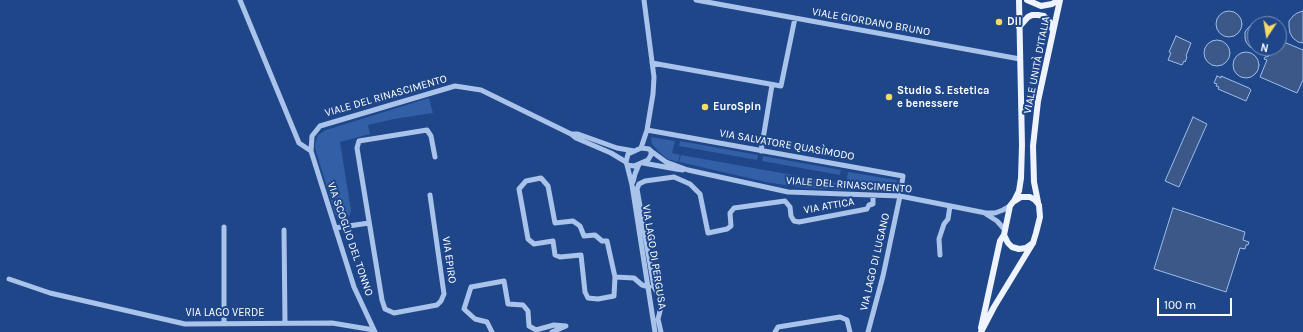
<!DOCTYPE html>
<meta charset="utf-8">
<style>
body{margin:0}
#map{position:relative;width:1303px;height:332px;overflow:hidden;background:#1e4689;font-family:Karla,sans-serif}
canvas{display:block}
.north{position:absolute;left:1247px;top:16px;width:40px;height:40px;box-sizing:border-box;background:#1e4689;border:1px solid #7890b8;border-radius:50%;rotate:192deg;font-size:11px;font-weight:700;line-height:16px;text-align:center;color:#fff}
.north::after{content:'';display:block;margin:auto;width:14px;height:18px;background:#fad968;clip-path:polygon(50% 0,100% 100%,50% 72%,0 100%)}
.scale{position:absolute;left:1157px;top:298px;width:75px;height:18px;box-sizing:border-box;border:2px solid #fff;border-top:0;padding-left:5px;font-size:12px;line-height:14px;white-space:nowrap;color:#fff;-webkit-text-stroke:3px #1e4689;paint-order:stroke}
</style>
<div id="map">
<canvas width="1303" height="332"></canvas>
<div class="north">N</div>
<div class="scale">100 m</div>
</div>
<script>
const context = document.querySelector('canvas').getContext('2d');
context.lineJoin = 'round';
function fill(path, color) {
  context.fillStyle = color;
  context.fill(path, 'evenodd');
}
function toPath(rows) {
  const path = new Path2D();
  for (const r of rows) {
    if (r.length === 3) {
      path.moveTo(r[0] + r[2], r[1]);
      path.arc(r[0], r[1], r[2], 0, 2 * Math.PI);
      continue;
    }
    path.moveTo(r[0], r[1]);
    for (let i = 2; i < r.length; i += 2) path.lineTo(r[i], r[i + 1]);
  }
  return path;
}
function strokePath(path, color, width, dash) {
  context.strokeStyle = color;
  context.lineWidth = width;
  context.lineCap = dash ? 'butt' : 'round';
  context.setLineDash(dash || []);
  context.stroke(path);
}
function label(font, color, halo, rows, align = 'center') {
  context.font = font + ' Karla,sans-serif';
  context.lineWidth = 4;
  context.setLineDash([]);
  context.textBaseline = 'middle';
  context.strokeStyle = halo;
  context.fillStyle = color;
  for (const [text, x, y, turn = 0] of rows) {
    context.save();
    context.translate(x, y);
    context.rotate((+turn || 0) * Math.PI / 180);
    context.textAlign = isNaN(turn) ? turn : align;
    if (halo) context.strokeText(text, 0, 0);
    context.fillText(text, 0, 0);
    context.restore();
  }
}
fill(toPath([
 [429,98,433,113,394,119,368,125,370,134,340,142,351,210,350,215,346,218,339,218,335,214,315,148,315,144,318,135,326,130],
 [651,137,675,141,672,153,680,155,678,162,667,159,658,151,652,144],
 [680,141,758,155,757,160,679,146],
 [681,155,843,184,842,190,797,187,766,182,679,162],
 [763,156,841,170,840,175,762,161],
 [848,172,897,180,896,190,845,190]
]), '#325fa6');
const water = toPath([
 [1229,24,13],
 [1303,11,1303,43,1298,42,1293,38,1290,33,1289,27,1289,21,1293,16,1297,13,1303,11],
 [1256,23,1264,24,1255,24,1255,48,1265,48,1260,50,1255,49,1250,47,1246,42,1245,38,1245,32,1248,28,1252,24,1256,23],
 [1176,36,1191,43,1186,56,1187,57,1185,62,1184,61,1182,65,1168,60,1171,53,1169,52,1176,36],
 [1217,53,13],
 [1279,40,1303,50,1303,80,1297,93,1260,77,1267,60,1264,59,1265,57,1269,56,1272,48,1279,48,1279,40],
 [1246,65,13],
 [1217,76,1221,78,1221,76,1249,88,1251,90,1246,101,1218,89,1219,87,1216,86,1217,84,1214,83,1217,76],
 [1193,117,1207,124,1179,187,1165,181,1193,117],
 [1173,208,1245,232,1243,240,1249,242,1248,245,1246,245,1245,249,1240,248,1226,292,1154,269,1173,208]
]);
fill(water, '#3b5889');
strokePath(water, '#9cbded', 1);
strokePath(toPath([
 [240,0,299,143,311,151],
 [696,0,1020,59],
 [652,63,781,86,795,18],
 [647,130,903,176,900,196,883,276,868,332],
 [572,134,578,134,617,148,634,151],
 [641,148,647,130,653,94,654,77,644,0],
 [641,148,649,149,651,151,651,155,648,160,634,166,627,165,626,162,628,154,641,148],
 [651,151,666,162,688,170,788,192,900,196,986,213,995,213,1003,210,1010,206],
 [761,151,772,85],
 [643,163,676,169,683,170],
 [627,165,632,185,655,332],
 [633,182,635,174,639,164],
 [430,195,444,294,441,301,437,305,394,313,385,309,382,300,357,148,359,141,427,130,431,136,435,157],
 [986,214,997,221,1005,230],
 [335,228,369,223],
 [284,230,285,323],
 [940,255,939,239,944,224,948,219,950,206],
 [615,277,614,296,598,299,588,298,585,292,581,255,560,257,555,255,553,241,534,244,528,239,519,189,526,181,541,178,548,186,555,223,573,221,580,226,584,236,595,235,602,241,607,241,615,277,634,278,642,285,649,287],
 [9,279,50,293,185,324,332,323,374,330],
 [224,323,224,227],
 [375,332,354,287,311,151,312,136,320,126,455,86,481,90,571,134,576,138,611,153,626,162],
 [492,332,487,322,475,319,464,309,471,287,504,281,508,304,523,305,528,311,529,326,536,330,554,325,566,326,552,332],
 [661,332,658,319,662,303,660,297,654,287,637,189,639,184,645,181,674,177,690,184,700,194,708,233,727,229,731,226,730,213,734,208,785,201,790,207,791,216,794,221,799,222,867,209,869,205,873,204,873,196],
 [775,332,778,327,840,317,847,320,850,332]
]), '#a9c3eb', 5);
strokePath(toPath([
 [1027,0,1041,6,1052,4,1059,0],
 [1019,27,1028,17,1032,15,1038,15,1044,16,1049,21,1053,31],
 [1014,201,1019,191,1021,178,1022,145,1019,0],
 [1038,202,1034,182,1033,146,1038,101,1060,0],
 [981,328,1000,241,1004,235],
 [981,332,994,307,1033,243,1036,233,1040,217,1039,205,1035,200,1030,197,1021,197,1013,202,1010,206,1004,235,1008,243,1012,247,1019,249,1026,248,1033,243]
]), '#eef3fe', 6);
for (const [x, y, r, color] of [
 [999,22,4,"#fad968"],
 [889,97,4,"#fad968"],
 [705,107,4,"#fad968"]
]) {
  const dot = new Path2D();
  dot.arc(x, y, r, 0, 2 * Math.PI);
  context.fillStyle = color;
  context.fill(dot);
  strokePath(dot, '#1e4689', 1.5);
}
label('11px', '#fff', '#1e4689', [
 ["VIALE GIORDANO BRUNO",871,22,10],
 ["VIALE UNITÀ D'ITALIA",1037,65,-79],
 ["VIALE DEL RINASCIMENTO",386,96,-16],
 ["VIA SALVATORE QUASÌMODO",787,145,10],
 ["VIALE DEL RINASCIMENTO",849,185,4],
 ["VIA ATTICA",829,206,-10],
 ["VIA SCOGLIO DEL TONNO",350,239,71],
 ["VIA LAGO DI PERGUSA",654,257,81],
 ["VIA EPIRO",449,260,82],
 ["VIA LAGO DI LUGANO",875,262,-77],
 ["VIA LAGO VERDE",225,313]
]);
label('bold 11px', '#fff', '#1e4689', [
 ["Dil",1007,22],
 ["Studio S. Estetica",897,91],
 ["e benessere",897,104],
 ["EuroSpin",713,107]
], 'left');
</script>
